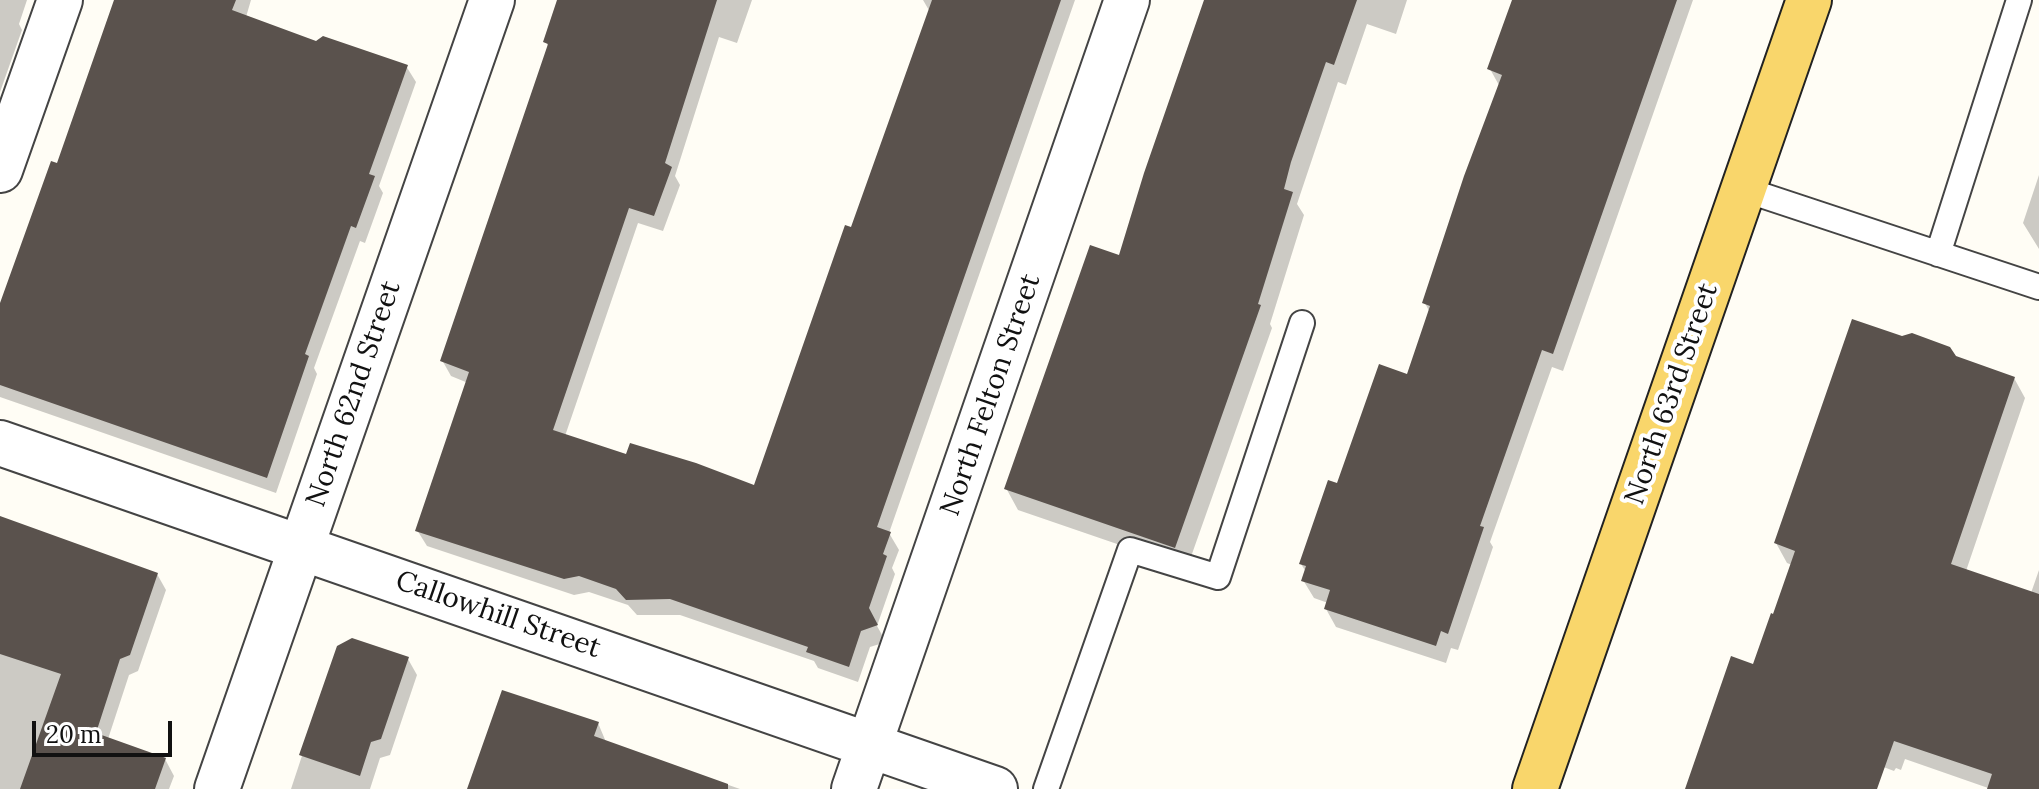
<!DOCTYPE html>
<style>
body{margin:0}
#map{position:relative;width:2039px;height:789px;overflow:hidden;background:#fffdf5;font-family:Lora,serif}
canvas{display:block}
.scale{position:absolute;left:32px;top:721px;width:140px;height:36px;box-sizing:border-box;border:4px solid #111;border-top:0;padding-left:10px;font-size:24px;line-height:28px;white-space:nowrap;color:#111;-webkit-text-stroke:6px #fff;paint-order:stroke}
</style>
<div id="map">
<canvas width="2039" height="789"></canvas>
<div class="scale">20 m</div>
</div>
<script>
const context = document.querySelector('canvas').getContext('2d');
context.lineJoin = 'round';
function fill(path, color) {
  context.fillStyle = color;
  context.fill(path, 'evenodd');
}
function toPath(rows) {
  const path = new Path2D();
  for (const r of rows) {
    path.moveTo(r[0], r[1]);
    for (let i = 2; i < r.length; i += 2) path.lineTo(r[i], r[i + 1]);
  }
  return path;
}
function strokePath(path, color, width, dash) {
  context.strokeStyle = color;
  context.lineWidth = width;
  context.lineCap = dash ? 'butt' : 'round';
  context.setLineDash(dash || []);
  context.stroke(path);
}
function label(font, color, halo, rows, align = 'center') {
  context.font = font + ' Lora,serif';
  context.lineWidth = 8;
  context.setLineDash([]);
  context.textBaseline = 'middle';
  context.strokeStyle = halo;
  context.fillStyle = color;
  for (const [text, x, y, turn = 0] of rows) {
    context.save();
    context.translate(x, y);
    context.rotate((+turn || 0) * Math.PI / 180);
    context.textAlign = isNaN(turn) ? turn : align;
    if (halo) context.strokeText(text, 0, 0);
    context.fillText(text, 0, 0);
    context.restore();
  }
}
fill(toPath([
 [0,0,27,0,19,24,22,30,0,92],
 [116,0,251,0,246,17,316,43,406,66,416,82,379,186,383,193,365,243,360,241,314,368,317,374,276,493,0,397,0,309,58,166],
 [565,0,752,0,737,43,719,37,675,176,680,185,663,231,638,223,565,436,627,456,756,488,852,230,930,12,923,0,1075,0,889,533,899,550,892,568,895,574,877,626,886,642,870,647,858,682,818,668,814,661,680,615,637,615,628,605,589,592,574,595,427,546,417,530,468,383,451,376,442,360,549,48,546,42],
 [1206,0,1407,0,1396,34,1367,24,1346,85,1338,82,1297,204,1304,215,1270,324,1272,328,1187,568,1018,510,1006,488,1121,257],
 [1526,0,1693,0,1563,371,1552,367,1490,542,1493,547,1458,650,1451,648,1446,663,1336,627,1326,609,1328,603,1314,598,1303,580,1306,572,1301,564,1338,486,1408,376,1430,313,1425,303,1500,87,1490,69],
 [2039,175,2039,249,2023,223],
 [1955,358,2014,378,2025,398,1966,571,2031,593,2039,570,2039,789,1991,789,1905,759,1901,770,1896,768,1894,771,1873,763,1863,789,1687,789,1754,667,1774,616,1792,565,1787,563,1776,543],
 [0,518,157,574,166,590,138,671,129,675,108,739,165,759,174,776,169,789,0,789],
 [338,647,408,659,417,675,390,755,380,758,370,789,291,789],
 [598,723,606,742,740,789,469,789]
]), '#0003');
fill(toPath([
 [114,0,236,0,232,10,316,41,323,36,408,65,369,174,375,176,356,228,351,226,305,354,309,356,267,478,0,385,0,303,51,161,57,163],
 [557,0,717,0,665,163,672,167,654,216,629,208,553,430,626,454,630,443,696,463,754,485,845,225,851,227,932,0,1061,0,877,527,891,532,883,554,887,556,869,608,878,625,861,631,849,667,806,652,808,647,670,599,626,600,616,589,579,576,564,579,415,531,469,372,440,361,548,44,543,42],
 [1204,0,1357,0,1334,65,1326,62,1291,162,1284,189,1293,192,1258,304,1261,305,1175,548,1004,489,1090,245,1119,255,1144,173],
 [1512,0,1677,0,1553,354,1542,350,1480,526,1484,527,1448,634,1441,631,1436,646,1324,609,1330,590,1301,581,1306,566,1299,564,1328,480,1337,483,1379,364,1407,374,1430,306,1422,303,1464,176,1502,75,1487,69],
 [1852,319,1902,336,1912,333,1950,347,1956,356,2015,377,1951,564,2039,594,2039,789,1987,789,1992,774,1894,741,1877,789,1685,789,1731,656,1753,664,1771,613,1773,614,1795,551,1774,543],
 [0,516,158,573,130,655,120,659,96,733,166,758,155,789,20,789,61,674,0,654],
 [352,638,409,657,381,739,371,742,360,776,299,755,337,646],
 [502,690,599,722,594,736,728,784,728,789,467,789]
]), '#5a524d');
const service = toPath([
 [1743,189,2039,287],
 [1938,254,2019,0],
 [1046,789,1130,550,1218,577,1302,323]
]);
const minor = toPath([
 [0,170,60,0],
 [0,443,995,789],
 [217,789,492,0],
 [854,789,1127,0]
]);
const primary = toPath([
 [1535,789,1809,0]
]);
strokePath(service, '#444', 28);
strokePath(minor, '#444', 48);
strokePath(primary, '#222', 48);
strokePath(service, '#fff', 24);
strokePath(minor, '#fff', 44);
strokePath(primary, '#f9d66b', 44);
label('28px', '#111', '#fff', [
 ["North 62nd Street",354,394,-71],
 ["North 63rd Street",1672,394,-71],
 ["North Felton Street",991,395,-71],
 ["Callowhill Street",498,615,19]
]);
</script>
